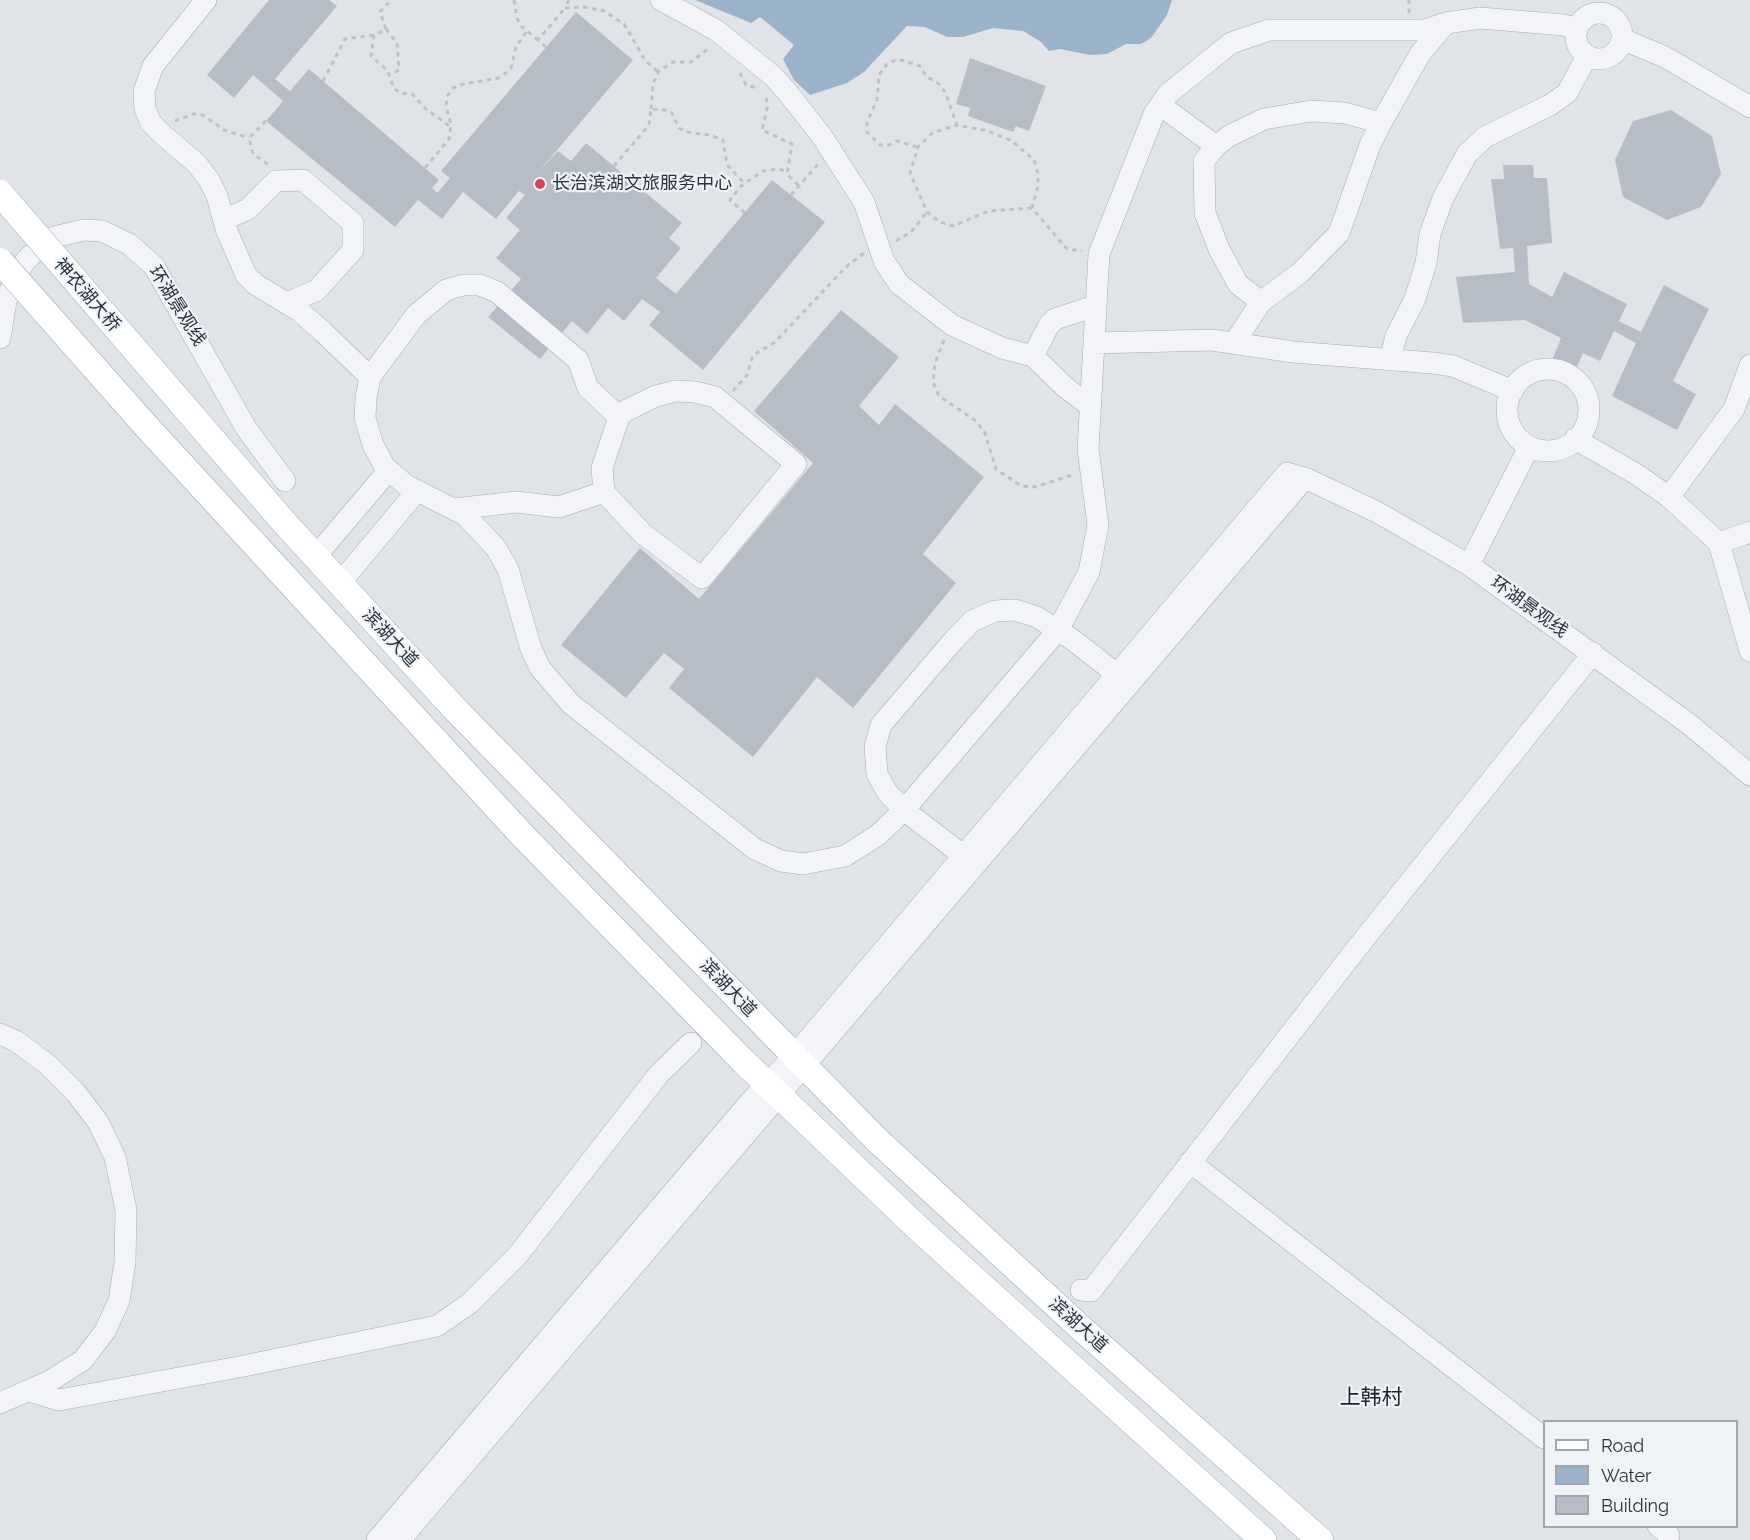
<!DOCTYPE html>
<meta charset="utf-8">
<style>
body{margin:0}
#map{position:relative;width:1750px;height:1540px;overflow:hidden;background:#e0e4e9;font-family:Raleway,sans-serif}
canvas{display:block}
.legend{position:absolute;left:1543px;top:1420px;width:195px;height:108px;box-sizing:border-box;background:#eff3f6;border:2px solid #9fa6ad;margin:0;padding:8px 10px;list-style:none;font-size:18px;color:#283240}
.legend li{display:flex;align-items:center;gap:12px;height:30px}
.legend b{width:30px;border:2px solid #9fa6ad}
</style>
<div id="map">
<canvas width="1750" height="1540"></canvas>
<ul class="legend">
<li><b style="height:8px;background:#fff"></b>Road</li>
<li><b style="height:16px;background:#9bb3c9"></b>Water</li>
<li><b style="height:16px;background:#b7bdc6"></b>Building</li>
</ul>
</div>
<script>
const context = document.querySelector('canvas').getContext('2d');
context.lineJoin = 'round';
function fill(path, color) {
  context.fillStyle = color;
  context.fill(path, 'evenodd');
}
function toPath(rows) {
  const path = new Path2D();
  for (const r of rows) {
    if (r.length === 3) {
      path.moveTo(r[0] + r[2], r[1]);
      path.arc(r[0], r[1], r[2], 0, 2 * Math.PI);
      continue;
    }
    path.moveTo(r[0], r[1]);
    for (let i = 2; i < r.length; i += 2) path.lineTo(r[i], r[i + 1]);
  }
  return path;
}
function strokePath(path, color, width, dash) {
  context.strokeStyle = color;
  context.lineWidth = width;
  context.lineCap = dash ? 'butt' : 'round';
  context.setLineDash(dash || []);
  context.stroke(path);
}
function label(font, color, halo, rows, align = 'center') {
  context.font = font + ' Raleway,"Noto Sans SC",sans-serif';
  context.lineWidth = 4.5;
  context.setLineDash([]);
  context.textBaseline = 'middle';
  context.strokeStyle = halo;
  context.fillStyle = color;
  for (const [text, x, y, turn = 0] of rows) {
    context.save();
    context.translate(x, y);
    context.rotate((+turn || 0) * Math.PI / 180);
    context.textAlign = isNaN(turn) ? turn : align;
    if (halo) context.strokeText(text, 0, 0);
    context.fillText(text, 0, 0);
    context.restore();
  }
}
fill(toPath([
 [695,0,1172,0,1167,15,1151,38,1141,44,1126,44,1107,54,1090,55,1060,49,1049,51,1041,42,1023,31,993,28,963,37,947,37,925,27,907,26,864,72,847,83,810,95,794,80,783,59,794,45,760,17,751,23]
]), '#9bb3c9');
fill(toPath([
 [269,0,329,0,337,6,275,79,290,91,309,69,439,180,432,188,437,193,450,178,441,171,576,12,633,60,537,174,558,151,571,161,586,143,682,223,669,238,681,248,656,278,676,294,772,180,825,222,703,370,649,325,660,312,642,299,624,321,608,308,587,334,572,321,540,359,488,317,521,279,496,258,520,230,506,218,525,195,519,191,496,219,463,192,442,219,418,200,395,227,266,121,283,101,253,75,234,98,207,75],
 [970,58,1046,86,1029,131,1016,126,1013,132,968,116,970,108,956,104],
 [1671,110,1712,136,1721,174,1701,207,1667,220,1623,197,1615,160,1633,121],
 [1503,165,1533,165,1534,178,1547,178,1552,243,1527,246,1529,284,1552,297,1564,272,1627,304,1619,321,1641,332,1664,285,1709,309,1673,381,1696,394,1677,430,1612,396,1636,343,1614,331,1600,361,1583,353,1574,373,1551,363,1561,338,1525,320,1463,323,1456,277,1515,272,1513,248,1500,249,1491,179,1504,179],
 [841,310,899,357,859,406,879,425,895,404,984,477,923,554,956,583,853,708,817,677,753,757,669,688,684,669,664,653,626,698,561,645,640,548,699,599,813,463,754,411]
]), '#b7bdc6');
const minor = toPath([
 [206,0,153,66,144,91,145,109,151,123,162,134,197,164,209,180,217,196,226,229,246,275,255,284,298,310,322,331,370,377],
 [661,0,716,30,773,76,788,93,821,135,864,202,884,261,899,284,952,325,1002,348,1033,356,1049,325,1055,319,1095,306],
 [1599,36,23],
 [1622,39,1665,57,1750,107],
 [1160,105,1216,146],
 [224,220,248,209,276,181,303,180,353,223,353,250,317,290,287,303],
 [1261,302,1238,284,1219,249,1205,213,1204,161,1216,146,1229,136,1264,119,1311,111,1345,113,1381,123],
 [0,338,6,301,18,270,31,255,54,237,84,230,102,231,129,244,154,266,246,428,285,481],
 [1094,343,1212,340,1293,352,1433,363,1453,366,1513,391],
 [1234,343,1261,302,1300,273,1339,233,1370,145,1381,123,1420,54,1445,24],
 [1033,356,1065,387,1090,406],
 [1390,360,1396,336,1415,299,1426,263,1430,234,1443,198,1467,154,1485,137,1550,105,1567,93,1587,56],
 [1548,410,41],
 [1575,439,1636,474,1669,497,1719,543,1750,651],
 [604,492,602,468,619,417],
 [1669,497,1734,409,1750,365],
 [454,509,516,502,559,507,604,492,643,534,702,578,796,464,715,397,695,392,676,391,656,396,625,411,619,417,588,388,578,360,497,292,480,285,463,285,446,290,416,315,370,377,366,398,365,418,373,445,385,467,406,485,465,515,496,548,508,569,531,649,540,668,571,704,755,849,781,861,803,864,845,856,878,835,904,810,1058,630,1089,572,1098,525,1088,449,1099,254,1154,114,1168,94,1231,43,1269,30,1425,30,1446,23,1480,18,1564,25,1577,29],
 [1719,543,1750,532],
 [315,557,389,470],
 [1469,565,1529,447],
 [340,583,417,491],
 [973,863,904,810,887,792,877,774,875,747,881,725,953,641,972,621,995,611,1015,610,1037,617,1073,640,1127,682],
 [0,1034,16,1041,47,1064,76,1093,98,1122,115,1157,126,1210,125,1262,119,1301,105,1331,83,1360,50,1381,0,1403],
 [1190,1162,1544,1438],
 [1081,1290,1091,1291,1357,948,1593,653],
 [29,1391,59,1400,244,1366,437,1326,470,1303,517,1256,659,1074,691,1043],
 [1658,1526,1669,1535],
 [377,1540,750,1102,794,1056,1287,473,1305,478,1377,512,1469,565,1689,724,1750,775],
 [400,1540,1305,478]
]);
const major = toPath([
 [175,396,282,520,454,708,876,1139,1082,1329,1320,1540],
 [146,426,524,837,744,1062,920,1230,1263,1540]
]);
strokePath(minor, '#a5abb3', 22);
strokePath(major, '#9fa9b5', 27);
strokePath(toPath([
 [514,0,517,18,521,26,538,40],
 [569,0,565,8,584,7,604,11,624,24,645,60,658,72],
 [1409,13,1409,0],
 [386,29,397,43,399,70,391,74],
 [374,35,371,56,387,70,394,88,400,93,412,94,427,110,451,127],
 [546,47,538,40,565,8],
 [740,73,746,85,757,88],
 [323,81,345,39,374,35,386,29,380,12,391,0],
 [766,98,768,105,762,130,792,144,787,174,799,186],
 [651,109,653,83,659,71,673,62,691,62,709,48],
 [175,121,193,114,203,115,224,130,249,138],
 [266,121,249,138,253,154,269,165],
 [917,147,897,141,889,145,880,145,867,132,867,122,877,100,879,75,887,64,898,59,920,66,926,76,939,84,945,92,957,125],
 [614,166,649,125,651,109,665,110,672,113,679,128,686,132,710,135,723,140,727,165,744,183],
 [425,168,449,139,451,125,446,105,448,95,453,88,463,84,498,78,506,73,511,68,516,47,527,31],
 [791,195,819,163],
 [1032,208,989,211,953,226,940,222,927,212,910,173,918,147,932,133,957,125,988,131,1012,141,1034,160,1038,174,1038,186,1032,208,1067,249,1082,251],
 [745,213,730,200,741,186,763,171,779,169,787,172],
 [896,241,911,232,927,212],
 [944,340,935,363,933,382,939,396,976,421,985,433,996,469,1021,486,1035,487,1075,474],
 [733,391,747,375,753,355,774,343,846,267,864,253]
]), '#bec2c7', 3, [4.5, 4.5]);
strokePath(minor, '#f3f4f7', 21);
strokePath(major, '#fff', 26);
const majorBridge = toPath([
 [0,193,175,396],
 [0,261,146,426]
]);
strokePath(majorBridge, '#9fa9b5', 27, []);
strokePath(majorBridge, '#fff', 26);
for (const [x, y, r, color] of [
 [540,184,6,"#cf4460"]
]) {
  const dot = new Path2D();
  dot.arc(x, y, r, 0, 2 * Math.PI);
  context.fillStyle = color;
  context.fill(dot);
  strokePath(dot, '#eff3f6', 2);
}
label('18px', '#283240', '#eff3f6', [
 ["长治滨湖文旅服务中心",552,184]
], 'left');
label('18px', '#283240', '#eff3f6', [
 ["神农湖大桥",87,295,49],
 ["环湖景观线",177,306,58],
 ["环湖景观线",1529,607,36],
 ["滨湖大道",390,638,47],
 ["滨湖大道",728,988,46],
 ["滨湖大道",1078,1325,42]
]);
label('21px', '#1b2331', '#eff3f6', [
 ["上韩村",1371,1398]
]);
</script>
